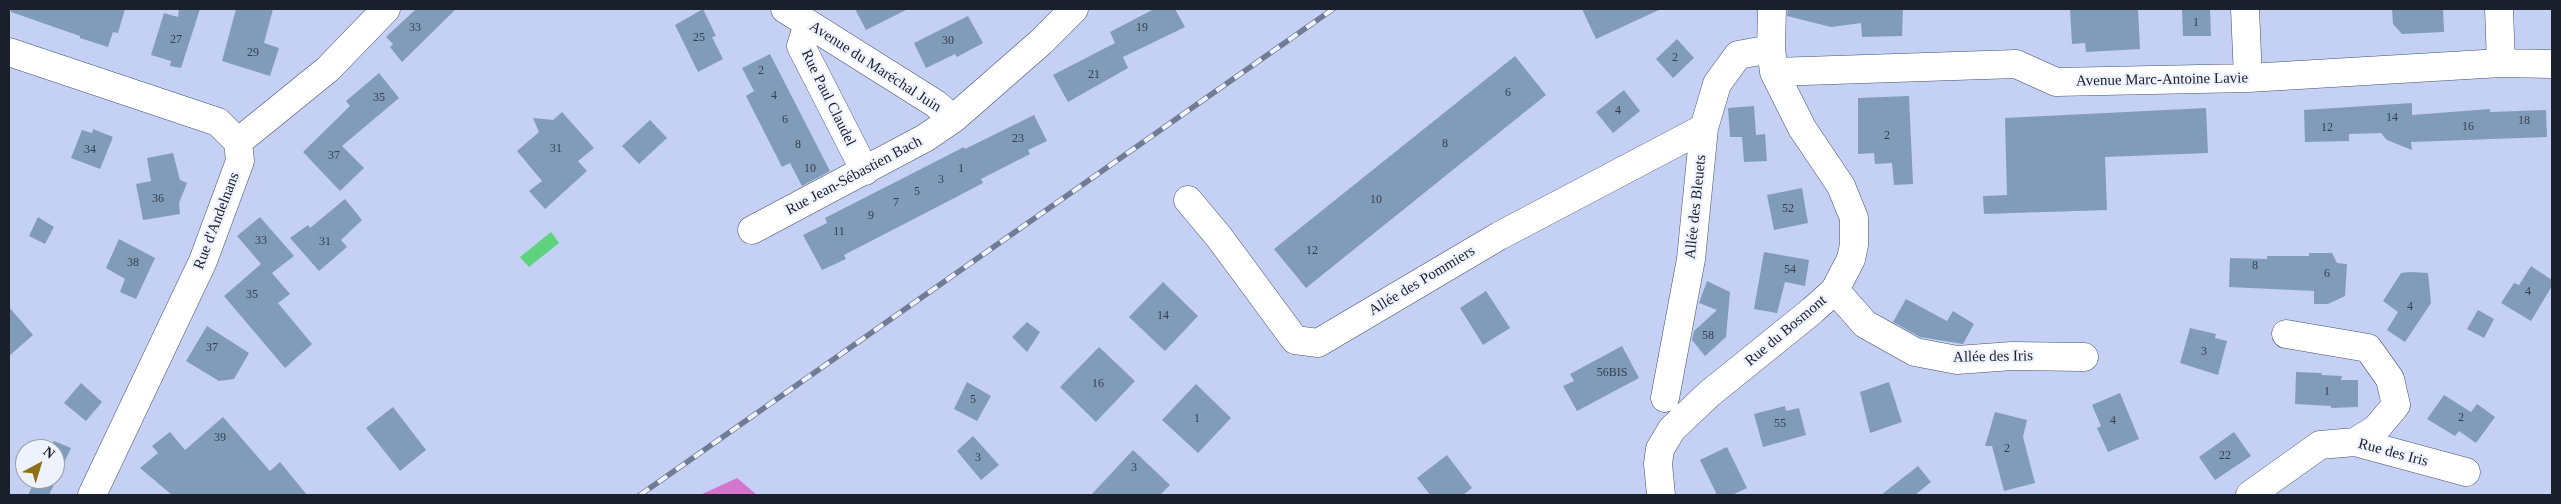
<!DOCTYPE html>
<meta charset="utf-8">
<style>
body{margin:0}
#map{position:relative;width:2561px;height:504px;overflow:hidden;background:#c4d1f5;font-family:"Times New Roman",serif}
canvas{display:block}
.frame{position:absolute;inset:0;border:10px solid #1a1f2c;pointer-events:none}
.north{position:absolute;left:15px;top:439px;width:50px;height:50px;box-sizing:border-box;background:#eef2fd;border:1px solid #999ea9;border-radius:50%;rotate:39deg;font-size:14px;font-weight:700;line-height:20px;text-align:center;color:#1a1f2c}
.north::after{content:'';display:block;margin:auto;width:18px;height:22px;background:#8d7114;clip-path:polygon(50% 0,100% 100%,50% 72%,0 100%)}
</style>
<div id="map">
<canvas width="2561" height="504"></canvas>
<div class="frame"></div>
<div class="north">N</div>
</div>
<script>
const context = document.querySelector('canvas').getContext('2d');
context.lineJoin = 'round';
function fill(path, color) {
  context.fillStyle = color;
  context.fill(path, 'evenodd');
}
function toPath(rows) {
  const path = new Path2D();
  for (const r of rows) {
    path.moveTo(r[0], r[1]);
    for (let i = 2; i < r.length; i += 2) path.lineTo(r[i], r[i + 1]);
  }
  return path;
}
function strokePath(path, color, width, dash) {
  context.strokeStyle = color;
  context.lineWidth = width;
  context.lineCap = dash ? 'butt' : 'round';
  context.setLineDash(dash || []);
  context.stroke(path);
}
function label(font, color, halo, rows, align = 'center') {
  context.font = font + ' "Times New Roman",serif';
  context.lineWidth = 4.5;
  context.setLineDash([]);
  context.textBaseline = 'middle';
  context.strokeStyle = halo;
  context.fillStyle = color;
  for (const [text, x, y, turn = 0] of rows) {
    context.save();
    context.translate(x, y);
    context.rotate((+turn || 0) * Math.PI / 180);
    context.textAlign = isNaN(turn) ? turn : align;
    if (halo) context.strokeText(text, 0, 0);
    context.fillText(text, 0, 0);
    context.restore();
  }
}
fill(toPath([
 [737,478,757,495,700,495]
]), '#d475ce');
fill(toPath([
 [551,232,559,243,529,267,520,257]
]), '#5ed27c');
fill(toPath([
 [11,9,125,9,118,33,113,32,108,47,80,38,80,36,11,12],
 [179,9,200,9,181,68,170,66,171,61,151,55,164,13,178,17],
 [236,9,273,9,264,43,279,48,270,76,222,61],
 [416,9,456,9,402,62,390,47,393,44,386,37],
 [703,9,716,36,712,37,723,59,698,72,675,25],
 [855,9,908,9,866,30],
 [1154,9,1175,9,1185,27,1123,57,1128,68,1068,102,1053,75,1115,43,1110,32],
 [1582,9,1661,9,1596,39],
 [1788,9,1903,9,1902,36,1862,37,1861,23,1831,27,1787,16],
 [2070,9,2138,9,2140,49,2086,52,2085,43,2072,44],
 [2182,9,2210,9,2211,36,2183,36],
 [2392,9,2443,9,2444,32,2402,34,2393,24],
 [968,16,983,43,957,57,955,54,926,68,914,43],
 [1677,39,1694,58,1673,78,1656,59],
 [770,54,830,171,802,186,790,163,782,167,746,96,754,91,742,68],
 [1515,56,1546,95,1306,288,1274,249],
 [379,73,399,98,342,146,364,168,340,191,303,152,350,106,346,101],
 [1624,90,1640,111,1613,133,1596,112],
 [1909,96,1913,184,1894,185,1892,163,1875,164,1874,153,1858,154,1858,98],
 [2412,103,2412,115,2490,109,2490,112,2546,110,2547,137,2411,142,2412,150,2387,140,2381,133,2349,134,2349,141,2305,142,2304,110],
 [1754,106,1756,135,1765,134,1767,161,1744,162,1742,137,1730,137,1728,108],
 [2206,108,2208,153,2105,157,2107,210,1984,214,1983,196,2007,195,2005,118],
 [562,112,594,148,578,161,587,171,545,209,529,191,542,181,517,151,539,132,533,118,553,120],
 [1034,115,1047,141,1028,150,1030,154,981,179,983,183,939,206,844,255,846,259,822,270,803,235,827,223,825,218,964,147,965,149],
 [650,120,667,138,639,164,622,146],
 [93,129,113,137,100,169,71,158,82,130,92,133],
 [173,153,180,180,187,183,179,203,180,214,143,220,136,184,151,181,147,158],
 [1802,188,1808,223,1774,230,1767,195],
 [345,199,362,220,341,240,347,247,319,271,290,238,308,225,310,228],
 [38,217,54,227,45,244,29,236],
 [260,217,294,256,272,273,290,294,278,303,312,344,285,368,224,296,261,264,237,236],
 [119,239,155,258,136,299,120,292,125,279,106,268],
 [1764,252,1809,260,1805,286,1785,282,1777,313,1754,309],
 [2309,253,2332,253,2337,263,2347,264,2345,296,2328,304,2314,304,2314,291,2229,287,2230,258,2267,259,2267,256,2309,256],
 [2531,266,2552,280,2552,286,2531,321,2501,303,2514,283,2519,285],
 [2410,272,2428,273,2431,303,2405,342,2387,330,2398,312,2383,301,2401,273],
 [1707,281,1730,292,1726,337,1705,356,1692,340,1694,331,1717,310,1699,303],
 [1163,282,1198,316,1165,351,1129,317],
 [1486,291,1510,328,1483,345,1460,308],
 [1906,299,1947,321,1953,311,1974,324,1963,344,1920,337,1893,322],
 [9,307,33,335,9,356],
 [2478,310,2494,319,2484,338,2467,329],
 [1027,322,1040,332,1027,352,1012,337],
 [207,326,249,353,234,379,219,381,186,361],
 [2190,328,2216,334,2215,338,2227,341,2218,375,2180,363],
 [1622,346,1639,378,1577,411,1563,386,1574,381,1570,374],
 [1099,347,1135,381,1096,422,1060,387],
 [2296,372,2322,373,2321,375,2342,376,2341,380,2358,380,2358,407,2331,408,2331,406,2295,404],
 [967,382,991,396,977,421,954,409],
 [1889,382,1902,422,1870,433,1860,392],
 [81,383,102,402,86,421,64,403],
 [1196,384,1231,418,1198,453,1162,420],
 [2120,393,2139,439,2108,452,2097,428,2101,426,2092,405],
 [2444,395,2471,412,2477,404,2495,417,2476,443,2459,431,2455,436,2427,419],
 [1785,406,1786,411,1799,408,1806,435,1763,447,1754,414],
 [393,407,426,450,400,471,366,428],
 [1995,412,2027,420,2023,437,2035,483,2004,491,1992,446,1985,446],
 [223,417,270,471,280,462,307,495,172,495,140,468,158,453,152,446,170,432,185,450],
 [2234,432,2251,456,2215,480,2199,457],
 [973,436,999,465,981,480,957,451],
 [54,441,71,448,49,495,28,495,36,479,55,479,55,449,50,449],
 [1727,447,1747,488,1732,495,1717,495,1700,460],
 [1133,450,1170,485,1160,495,1091,495],
 [1447,455,1472,488,1463,495,1430,495,1417,478],
 [1918,466,1931,482,1915,495,1881,495]
]), '#819cb9');
const minor = toPath([
 [785,9,936,104,953,119],
 [2245,9,2248,78],
 [2499,9,2501,63],
 [808,24,801,46,865,171],
 [9,52,218,122,238,142,240,161,203,261,92,495],
 [1774,72,2016,64,2056,82,2248,78,2501,63,2552,64],
 [238,142,328,69,386,9],
 [1188,200,1219,237,1295,340,1318,343,1499,236,1704,128],
 [752,230,925,138,953,119,1041,42,1074,9],
 [1835,290,1865,324,1915,352,1957,360,2012,356,2084,357],
 [2286,334,2368,348,2390,379,2396,405,2376,429,2355,442],
 [1665,398,1691,259,1704,128,1717,84,1738,55,1771,49],
 [1661,495,1658,464,1660,449,1672,429,1709,394,1813,310,1835,290,1851,259,1854,245,1854,218,1841,186,1802,128,1774,72,1771,49,1772,9],
 [2250,495,2320,445,2355,442,2466,472]
]);
strokePath(minor, '#454f6e', 29);
strokePath(minor, '#fff', 28);
const rail = toPath([
 [640,495,1333,9]
]);
strokePath(rail, '#717b93', 5.5);
strokePath(rail, '#eef2fd', 4, [11]);
label('12px', '#343e4f', null, [
 ["1",2196,23],
 ["33",415,28],
 ["19",1142,28],
 ["25",699,38],
 ["27",176,40],
 ["30",948,41],
 ["29",253,53],
 ["2",1675,58],
 ["2",761,71],
 ["21",1094,75],
 ["6",1508,93],
 ["4",774,96],
 ["35",379,98],
 ["4",1618,111],
 ["14",2392,118],
 ["6",785,120],
 ["18",2524,121],
 ["16",2468,127],
 ["12",2327,128],
 ["2",1887,136],
 ["23",1018,139],
 ["8",1445,144],
 ["8",798,145],
 ["31",556,149],
 ["34",90,150],
 ["37",334,156],
 ["10",810,169],
 ["1",961,169],
 ["3",941,180],
 ["5",917,192],
 ["36",158,199],
 ["10",1376,200],
 ["7",896,203],
 ["52",1788,209],
 ["9",871,216],
 ["11",839,232],
 ["33",261,241],
 ["31",325,242],
 ["12",1312,251],
 ["38",133,263],
 ["8",2255,266],
 ["54",1790,270],
 ["6",2327,274],
 ["4",2528,292],
 ["35",252,295],
 ["4",2410,307],
 ["14",1163,316],
 ["58",1708,336],
 ["37",212,348],
 ["3",2204,352],
 ["56BIS",1612,373],
 ["16",1098,384],
 ["1",2327,392],
 ["5",973,400],
 ["2",2461,418],
 ["1",1197,419],
 ["4",2113,421],
 ["55",1780,424],
 ["39",220,438],
 ["2",2007,449],
 ["22",2225,456],
 ["3",978,458],
 ["3",1134,468]
]);
label('15px', '#1a1f2c', '#eef2fd', [
 ["Avenue du Maréchal Juin",875,67,33],
 ["Avenue Marc-Antoine Lavie",2162,80,-1],
 ["Rue Paul Claudel",828,98,64],
 ["Rue Jean-Sébastien Bach",854,176,-28],
 ["Allée des Bleuets",1696,207,-84],
 ["Rue d'Andelnans",217,221,-69],
 ["Allée des Pommiers",1422,281,-31],
 ["Rue du Bosmont",1786,331,-40],
 ["Allée des Iris",1993,357,-1],
 ["Rue des Iris",2393,453,15]
]);
</script>
